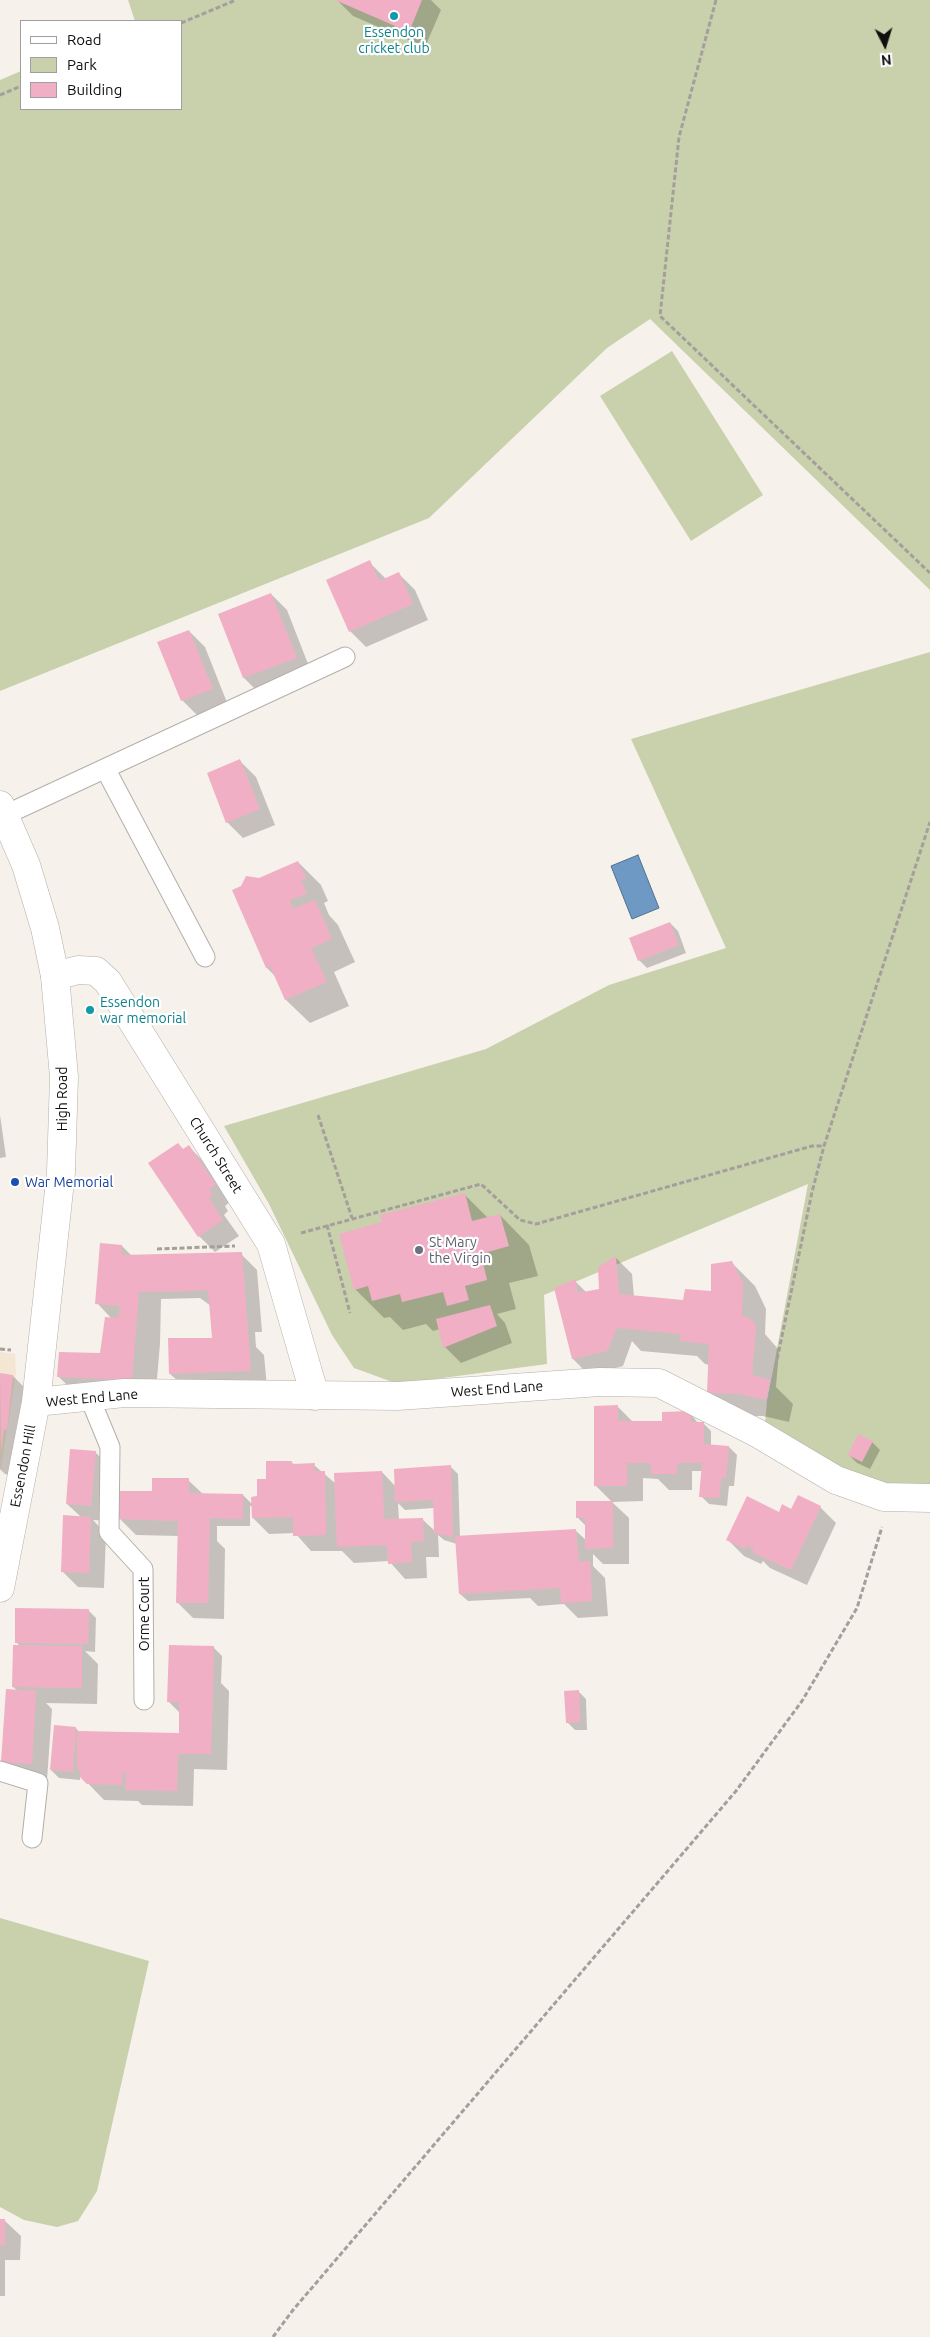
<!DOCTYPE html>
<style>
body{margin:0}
#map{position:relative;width:930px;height:2337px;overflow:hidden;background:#f7f1eb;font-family:Ubuntu,sans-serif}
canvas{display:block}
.legend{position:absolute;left:20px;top:20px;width:162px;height:90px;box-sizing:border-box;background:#fff;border:1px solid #a09f9f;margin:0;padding:6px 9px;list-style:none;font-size:15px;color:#110f0e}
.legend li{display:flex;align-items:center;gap:10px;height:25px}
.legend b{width:25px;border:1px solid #a09f9f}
.north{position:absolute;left:860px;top:20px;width:50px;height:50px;-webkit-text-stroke:4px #fff;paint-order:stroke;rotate:175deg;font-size:14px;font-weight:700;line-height:20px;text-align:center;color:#110f0e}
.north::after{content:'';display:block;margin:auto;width:18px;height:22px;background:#110f0e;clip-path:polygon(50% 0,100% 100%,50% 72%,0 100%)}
</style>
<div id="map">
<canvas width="930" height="2337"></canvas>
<ul class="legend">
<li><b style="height:6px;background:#fff"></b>Road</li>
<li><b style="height:14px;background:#c9d1ac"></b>Park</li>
<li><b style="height:14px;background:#f0afc4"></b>Building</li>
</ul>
<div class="north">N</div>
</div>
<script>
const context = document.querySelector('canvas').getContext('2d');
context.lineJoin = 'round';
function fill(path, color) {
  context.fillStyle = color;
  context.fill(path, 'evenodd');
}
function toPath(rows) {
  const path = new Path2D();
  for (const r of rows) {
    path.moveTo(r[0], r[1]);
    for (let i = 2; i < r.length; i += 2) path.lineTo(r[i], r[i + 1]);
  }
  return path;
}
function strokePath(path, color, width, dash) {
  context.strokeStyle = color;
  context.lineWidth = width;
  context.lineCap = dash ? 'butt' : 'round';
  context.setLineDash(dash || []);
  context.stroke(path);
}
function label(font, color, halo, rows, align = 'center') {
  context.font = font + ' Ubuntu,sans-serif';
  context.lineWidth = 4.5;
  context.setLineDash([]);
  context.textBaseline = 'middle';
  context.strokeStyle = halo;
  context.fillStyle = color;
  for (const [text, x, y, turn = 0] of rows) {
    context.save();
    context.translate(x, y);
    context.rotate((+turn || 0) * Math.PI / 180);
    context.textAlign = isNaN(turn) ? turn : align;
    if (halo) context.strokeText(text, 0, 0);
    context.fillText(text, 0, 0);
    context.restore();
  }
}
fill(toPath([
 [0,1352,15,1354,16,1374,0,1475]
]), '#f3e7d3');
fill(toPath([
 [128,0,930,0,930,590,650,319,607,348,429,518,0,691,0,80,21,71,21,109,181,109,181,21,135,21],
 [672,351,763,495,691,541,600,396],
 [930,652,930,1487,889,1485,841,1469,765,1423,767,1402,808,1184,544,1295,547,1364,398,1384,354,1368,332,1335,269,1204,224,1126,486,1049,609,985,726,948,631,739],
 [0,1918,149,1961,97,2191,78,2221,57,2227,24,2220,0,2207]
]), '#c9d1ac');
const water = toPath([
 [638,855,659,908,632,919,611,866,638,855]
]);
fill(water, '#6d99c4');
strokePath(water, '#51708d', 1);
fill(toPath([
 [337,0,431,0,441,10,425,47,353,16],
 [369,562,386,579,399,574,415,590,428,620,366,647,350,631],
 [271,594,287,610,312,674,260,694,244,678,219,614],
 [189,631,205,647,228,705,198,716,182,700],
 [240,761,256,777,275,825,243,838,227,822],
 [298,862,321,885,328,901,324,903,329,915,338,925,355,962,334,972,349,1006,310,1023,286,1000,276,977,267,968,259,879],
 [670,923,678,931,686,953,647,968,639,960],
 [0,1115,6,1157,0,1158],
 [189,1147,205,1163,231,1201,225,1206,228,1211,224,1215,239,1236,215,1252,199,1236,184,1150],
 [464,1194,488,1218,500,1215,529,1245,538,1276,509,1283,516,1309,497,1314,505,1323,512,1343,461,1363,445,1347,440,1329,433,1331,426,1324,403,1330,390,1317,384,1318,355,1289,383,1223],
 [122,1246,132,1256,241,1254,257,1270,262,1332,255,1332,256,1347,264,1355,267,1387,178,1381,170,1374,215,1339,211,1306,200,1298,161,1299,160,1344,155,1402,82,1400,59,1377,101,1354,112,1319,97,1303],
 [616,1258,632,1274,634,1297,685,1302,713,1292,731,1262,755,1286,766,1309,765,1334,779,1350,776,1387,793,1404,789,1422,763,1416,732,1416,709,1392,710,1365,705,1364,697,1356,641,1351,632,1341,623,1366,589,1375,573,1359,556,1288,574,1280,587,1293,601,1290],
 [0,1375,13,1376,29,1392,16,1476,5,1474,0,1469],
 [618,1407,634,1423,663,1423,690,1413,698,1423,703,1423,711,1431,711,1446,729,1447,737,1455,734,1486,729,1486,727,1506,709,1504,701,1496,703,1471,692,1471,692,1490,669,1490,658,1479,643,1478,643,1501,612,1502,629,1518,629,1564,603,1564,593,1554,593,1566,605,1578,608,1616,578,1618,564,1604,538,1606,530,1598,468,1601,460,1594,457,1544,444,1540,438,1535,439,1557,426,1557,427,1578,405,1579,389,1561,354,1563,342,1551,311,1551,295,1533,269,1534,253,1518,253,1506,250,1506,250,1526,217,1526,217,1541,225,1549,224,1619,193,1618,177,1602,179,1536,136,1535,120,1519,153,1493,188,1480,203,1494,243,1495,253,1505,267,1480,291,1462,295,1465,314,1465,336,1484,382,1472,396,1487,450,1466,458,1474,460,1537,576,1531,587,1541,587,1527,577,1517,612,1502,595,1485],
 [398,1503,405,1510,434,1508,436,1532,422,1519,399,1520],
 [872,1442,880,1450,870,1469,857,1463,849,1455],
 [95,1452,111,1468,107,1521,93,1520,106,1534,104,1588,78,1587,62,1571,81,1517,67,1504],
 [820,1507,836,1523,807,1585,770,1568,763,1561,761,1564,744,1556,728,1540,780,1513],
 [88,1610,96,1618,95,1652,85,1651,98,1664,97,1704,46,1703,52,1709,47,1780,19,1778,3,1762,18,1691,13,1687,20,1646,16,1642],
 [214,1648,222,1656,221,1683,229,1691,227,1770,194,1769,193,1806,142,1805,138,1801,104,1800,80,1775,80,1780,59,1778,51,1770,76,1728,79,1732,180,1734,180,1713,169,1702],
 [578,1691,586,1699,587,1730,575,1730,567,1722],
 [0,2220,4,2220,21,2236,20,2260,5,2260,5,2296,0,2296]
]), '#0003');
fill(toPath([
 [335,0,422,0,409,32],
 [370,560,379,581,399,572,413,604,349,632,326,580],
 [271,593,297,658,243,678,218,614],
 [189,630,213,689,181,701,157,642],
 [240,759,260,809,226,823,207,773],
 [298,861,306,878,301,880,307,893,290,900,293,909,315,900,332,939,311,948,327,982,285,1000,270,966,266,968,232,890,241,886,246,876,259,878],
 [670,922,679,945,638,961,629,938],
 [178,1143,183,1149,189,1145,216,1185,209,1189,213,1195,209,1198,223,1220,198,1237,148,1163],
 [465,1193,472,1221,500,1214,509,1246,481,1254,487,1280,465,1286,469,1300,447,1306,443,1292,402,1302,400,1294,372,1301,368,1286,354,1290,339,1234,382,1222,380,1215],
 [100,1243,122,1245,122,1255,242,1252,251,1371,169,1374,168,1338,212,1338,208,1290,191,1291,139,1292,132,1380,57,1377,59,1352,100,1353,105,1317,118,1318,120,1306,95,1304],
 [616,1256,619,1294,683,1300,685,1289,711,1291,711,1264,732,1261,743,1284,742,1315,752,1320,756,1326,752,1375,770,1380,766,1400,739,1394,707,1393,709,1344,680,1341,681,1334,617,1328,607,1351,572,1359,554,1288,575,1279,578,1293,599,1289,598,1267],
 [490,1305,497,1326,443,1348,436,1319],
 [0,1373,13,1375,7,1430,4,1429,1,1451],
 [618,1405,618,1421,662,1421,662,1412,691,1411,691,1422,704,1422,704,1444,729,1446,726,1478,721,1478,719,1498,699,1497,702,1463,677,1463,677,1474,651,1474,651,1463,627,1463,627,1486,594,1486,594,1406],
 [858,1434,873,1441,862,1462,848,1455],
 [70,1449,96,1451,91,1506,66,1504],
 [266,1461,292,1461,292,1464,315,1463,314,1471,325,1471,326,1535,293,1536,293,1517,252,1518,251,1497,257,1496,257,1479,266,1479],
 [451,1465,453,1537,434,1533,433,1500,395,1502,394,1469],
 [382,1471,384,1519,423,1518,424,1541,411,1542,412,1562,388,1564,387,1545,337,1547,334,1473],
 [152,1478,189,1478,189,1493,243,1494,243,1519,210,1518,208,1603,176,1603,178,1521,118,1519,119,1491,152,1491],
 [798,1495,821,1506,791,1570,752,1552,754,1549,746,1546,745,1549,726,1540,747,1496,779,1512,782,1504,791,1509],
 [576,1501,613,1501,613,1548,585,1549,585,1518,576,1518],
 [63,1515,91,1517,89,1573,61,1572],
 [576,1529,579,1562,590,1561,592,1601,561,1603,560,1588,459,1594,455,1536],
 [15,1608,89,1609,88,1644,15,1643],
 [13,1645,82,1646,82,1688,12,1687],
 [169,1645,214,1646,211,1754,178,1754,177,1791,125,1790,126,1772,123,1772,122,1785,87,1784,80,1777,81,1770,77,1770,77,1731,179,1733,179,1702,167,1702],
 [6,1689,36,1691,32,1764,1,1762],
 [579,1690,580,1722,566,1723,564,1691],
 [54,1725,76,1727,73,1772,50,1770],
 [0,2219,5,2219,5,2245,0,2245]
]), '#f0afc4');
const service = toPath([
 [106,770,205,957],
 [5,815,345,657],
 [89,1396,110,1447,109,1532,143,1569,144,1700],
 [0,1771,38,1783,32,1838]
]);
const minor = toPath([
 [55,976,78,970,96,971,108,982,271,1244,315,1396],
 [36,1402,124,1393,398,1396,600,1382,659,1383,757,1433,836,1480,884,1497,930,1498]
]);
const secondary = toPath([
 [0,805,26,865,45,928,55,976,64,1077,61,1172,36,1402,0,1588]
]);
strokePath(service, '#b4aea9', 21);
strokePath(minor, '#b4aea9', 29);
strokePath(secondary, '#b4aea9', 29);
strokePath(toPath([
 [716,0,679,137,660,316,930,573],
 [181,23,236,0],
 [0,95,21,86],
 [318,1115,352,1218],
 [327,1225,350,1313],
 [301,1233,481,1184,520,1220,536,1224,812,1146,824,1146],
 [157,1249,235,1246],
 [0,1349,11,1350],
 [768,1403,812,1192,824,1146,930,822],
 [273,2337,293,2310,736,1791,802,1701,857,1608,882,1527]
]), '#a49f9b', 3, [5, 2.5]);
strokePath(service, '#fff', 19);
strokePath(minor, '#fff', 28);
strokePath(secondary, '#fff', 28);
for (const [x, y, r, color] of [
 [394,16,5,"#0f9aa8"],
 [90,1010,5,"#0f9aa8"],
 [15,1182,5,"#1a4fb4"],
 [419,1250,5,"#6b7280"]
]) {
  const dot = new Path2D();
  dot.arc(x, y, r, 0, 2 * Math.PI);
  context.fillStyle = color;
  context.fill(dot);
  strokePath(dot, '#fff', 2);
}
label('14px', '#0d838f', '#fff', [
 ["Essendon",394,32],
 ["cricket club",394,48],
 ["Essendon",100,1002,"left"],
 ["war memorial",100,1018,"left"]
]);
label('14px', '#110f0e', '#fff', [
 ["High Road",62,1099,-90],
 ["Church Street",216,1155,58],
 ["West End Lane",497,1389,-4],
 ["West End Lane",92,1398,-5],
 ["Essendon Hill",23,1466,-79],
 ["Orme Court",144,1614,-90]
]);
label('14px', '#164399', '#fff', [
 ["War Memorial",25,1182]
], 'left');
label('14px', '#5b616d', '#fff', [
 ["St Mary",429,1242],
 ["the Virgin",429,1258]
], 'left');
</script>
